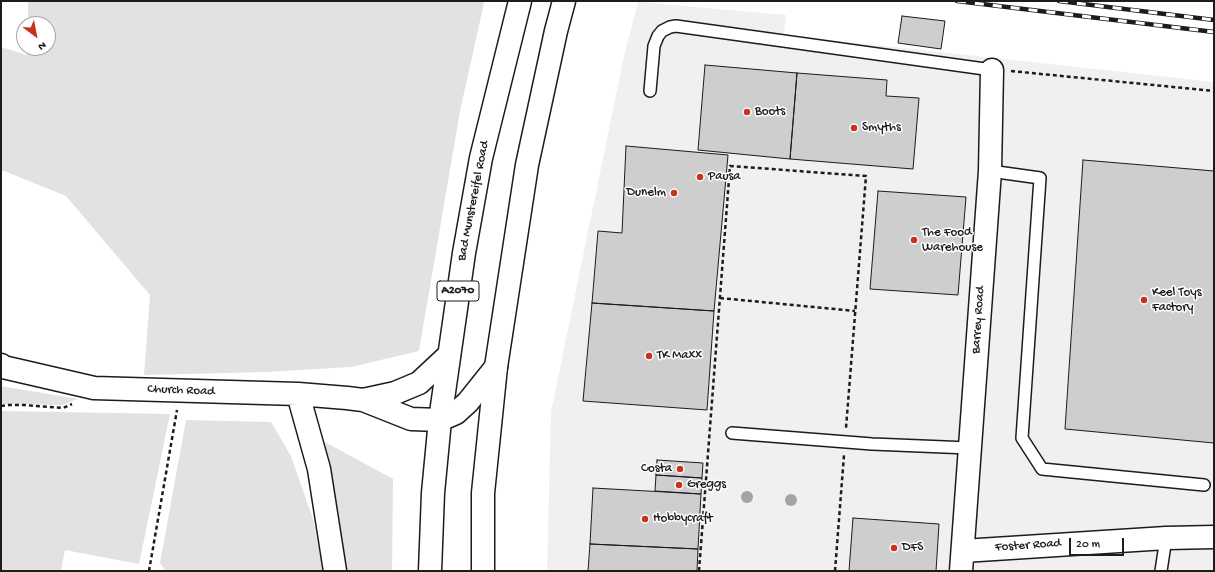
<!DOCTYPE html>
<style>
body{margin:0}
#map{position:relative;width:1215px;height:572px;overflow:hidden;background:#fff;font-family:"Gochi Hand",sans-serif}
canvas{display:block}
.frame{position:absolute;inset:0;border:2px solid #1c1c1c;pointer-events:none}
.north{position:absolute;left:16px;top:16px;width:40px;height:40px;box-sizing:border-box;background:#fff;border:1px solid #a4a4a4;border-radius:50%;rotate:148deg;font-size:11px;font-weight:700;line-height:16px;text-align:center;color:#1c1c1c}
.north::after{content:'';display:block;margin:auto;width:14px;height:18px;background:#c8321e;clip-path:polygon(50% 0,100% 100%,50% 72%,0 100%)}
.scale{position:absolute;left:1069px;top:538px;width:55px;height:18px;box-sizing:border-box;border:2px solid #1c1c1c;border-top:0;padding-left:5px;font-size:12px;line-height:14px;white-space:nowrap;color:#1c1c1c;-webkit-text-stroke:3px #fff;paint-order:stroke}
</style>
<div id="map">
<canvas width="1215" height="572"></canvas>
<div class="frame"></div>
<div class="north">N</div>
<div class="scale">20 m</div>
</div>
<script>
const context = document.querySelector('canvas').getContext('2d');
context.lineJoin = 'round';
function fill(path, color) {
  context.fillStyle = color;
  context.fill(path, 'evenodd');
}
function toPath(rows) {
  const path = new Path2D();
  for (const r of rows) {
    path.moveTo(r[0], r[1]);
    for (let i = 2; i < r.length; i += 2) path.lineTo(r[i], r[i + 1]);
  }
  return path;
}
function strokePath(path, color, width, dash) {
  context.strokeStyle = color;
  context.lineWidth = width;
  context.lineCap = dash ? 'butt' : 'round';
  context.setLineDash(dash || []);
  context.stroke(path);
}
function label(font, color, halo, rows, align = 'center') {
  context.font = font + ' "Gochi Hand",sans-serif';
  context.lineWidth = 3;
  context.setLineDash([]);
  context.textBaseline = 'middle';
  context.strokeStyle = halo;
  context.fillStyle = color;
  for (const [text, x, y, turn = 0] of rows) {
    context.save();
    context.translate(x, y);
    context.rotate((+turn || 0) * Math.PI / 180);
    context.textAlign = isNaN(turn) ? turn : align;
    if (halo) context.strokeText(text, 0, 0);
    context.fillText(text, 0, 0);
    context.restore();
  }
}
fill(toPath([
 [638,2,786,15,784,35,1214,82,1214,571,547,571,551,412,624,56]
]), '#f0f0f0');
fill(toPath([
 [28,1,482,1,484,3,460,111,419,351,351,367,266,372,144,375,150,295,66,196,4,171,1,171,1,47,27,55,27,48,48,48,48,24,28,24],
 [1,385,1,386,78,399,62,405,1,404],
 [1,411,170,414,139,564,65,550,61,571,1,571],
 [186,420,271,422,291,456,313,519,323,571,166,571,160,563],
 [325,442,393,479,392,571,346,571]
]), '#e2e2e2');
const building = toPath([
 [902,16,945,21,941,49,898,43,902,16],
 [705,65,797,73,790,159,698,150,705,65],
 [797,73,887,80,886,96,919,98,913,169,790,159,797,73],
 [626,146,728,155,714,311,592,303,598,231,622,233,626,146],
 [1083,160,1214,171,1214,443,1065,429,1083,160],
 [878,191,966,197,958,295,870,289,878,191],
 [592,303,714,311,707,410,583,401,592,303],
 [657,460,703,463,702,478,656,475,657,460],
 [656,475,702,478,701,494,655,491,656,475],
 [593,488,701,494,698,549,590,544,593,488],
 [853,518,939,524,936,571,849,571,853,518],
 [590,544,698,549,697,571,588,571,590,544]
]);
fill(building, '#cecece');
strokePath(building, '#1c1c1c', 1);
const lane = toPath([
 [650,91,654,46,658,36,662,31,670,27,676,26,992,70],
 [990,171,1040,178,1022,438,1042,469,1204,485],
 [732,433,872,444,969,448],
 [1161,571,1166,538]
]);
const street = toPath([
 [1,365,3,367,94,388,298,394,347,398,363,400,411,419,440,420,456,413,468,402,496,367],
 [298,394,319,469,335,571],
 [363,400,395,393,419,383,449,355],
 [963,551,1166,538,1214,537],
 [961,571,990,171,992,70]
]);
const highway = toPath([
 [430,571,433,493,440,420,464,253,481,158,520,1],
 [483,571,483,493,496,367,527,165,556,31,564,1]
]);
strokePath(lane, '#1c1c1c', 14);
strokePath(street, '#1c1c1c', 25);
strokePath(highway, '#1c1c1c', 25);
strokePath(toPath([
 [1011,71,1214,91],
 [720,298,855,311],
 [1,406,8,405,24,405,63,408,72,404],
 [149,571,177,410],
 [699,571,730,166,866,176,846,428],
 [835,571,844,455]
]), '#1c1c1c', 2.5, [4, 3]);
strokePath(lane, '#fff', 11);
strokePath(street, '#fff', 22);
strokePath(highway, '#fff', 22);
const rail = toPath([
 [957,1,1214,32],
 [1059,1,1214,20]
]);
strokePath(rail, '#1c1c1c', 4.5);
strokePath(rail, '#fff', 3, [9]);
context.fillStyle = '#a3a3a3';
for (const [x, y] of [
 [747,497],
 [791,500]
]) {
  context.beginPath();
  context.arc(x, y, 6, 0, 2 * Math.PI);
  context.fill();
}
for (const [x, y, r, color] of [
 [747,112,4,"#c8321e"],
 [854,128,4,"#c8321e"],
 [700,177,4,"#c8321e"],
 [674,193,4,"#c8321e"],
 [914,240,4,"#c8321e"],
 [1144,300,4,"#c8321e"],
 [649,356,4,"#c8321e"],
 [680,469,4,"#c8321e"],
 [679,485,4,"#c8321e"],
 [645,519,4,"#c8321e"],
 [894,548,4,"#c8321e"]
]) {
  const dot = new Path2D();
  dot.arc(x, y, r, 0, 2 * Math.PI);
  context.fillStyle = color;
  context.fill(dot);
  strokePath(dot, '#fff', 1.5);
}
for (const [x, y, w] of [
 [458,291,42]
]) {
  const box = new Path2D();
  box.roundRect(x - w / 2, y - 10, w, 20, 3);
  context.fillStyle = '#fff';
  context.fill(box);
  strokePath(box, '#1c1c1c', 1);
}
label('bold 12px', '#1c1c1c', null, [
 ["A2070",458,291]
]);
label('13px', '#1c1c1c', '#fff', [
 ["Boots",755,112],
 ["Smyths",862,128],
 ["Pausa",708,177],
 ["Dunelm",666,193,"right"],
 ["The Food",922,233],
 ["Warehouse",922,248],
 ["Keel Toys",1152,293],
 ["Factory",1152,308],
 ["TK Maxx",657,356],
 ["Costa",672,469,"right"],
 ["Greggs",687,485],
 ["Hobbycraft",653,519],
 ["DFS",902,548]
], 'left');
label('13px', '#1c1c1c', '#fff', [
 ["Bad Munstereifel Road",474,201,-79],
 ["Barrey Road",979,320,-86],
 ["Church Road",181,391,2],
 ["Foster Road",1028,546,-4]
]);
</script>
